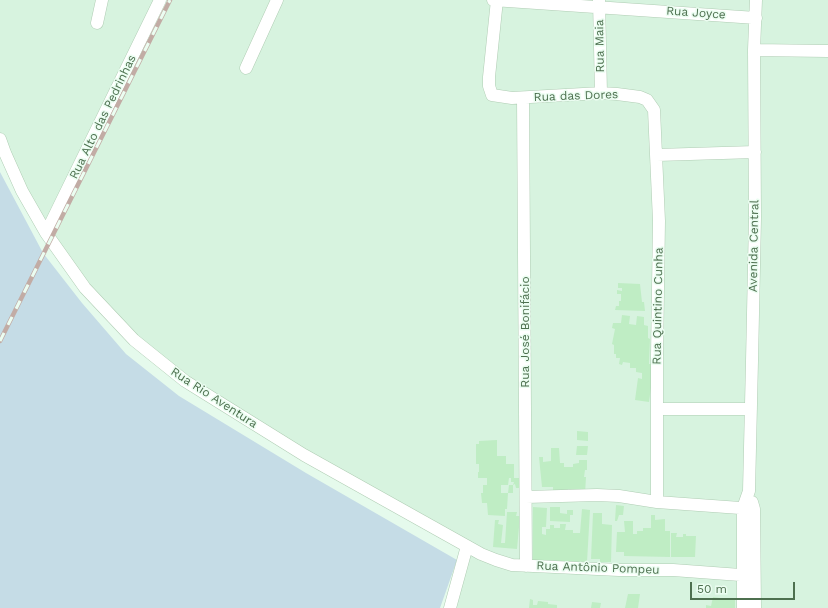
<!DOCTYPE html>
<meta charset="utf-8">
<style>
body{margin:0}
#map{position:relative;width:828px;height:608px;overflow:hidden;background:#e5faec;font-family:"Work Sans",sans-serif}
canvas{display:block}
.scale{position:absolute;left:690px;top:582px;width:105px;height:18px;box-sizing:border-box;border:2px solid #4d704f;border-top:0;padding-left:5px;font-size:12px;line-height:14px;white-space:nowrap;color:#4d704f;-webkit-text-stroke:3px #ebfdf1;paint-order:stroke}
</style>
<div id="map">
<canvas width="828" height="608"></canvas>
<div class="scale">50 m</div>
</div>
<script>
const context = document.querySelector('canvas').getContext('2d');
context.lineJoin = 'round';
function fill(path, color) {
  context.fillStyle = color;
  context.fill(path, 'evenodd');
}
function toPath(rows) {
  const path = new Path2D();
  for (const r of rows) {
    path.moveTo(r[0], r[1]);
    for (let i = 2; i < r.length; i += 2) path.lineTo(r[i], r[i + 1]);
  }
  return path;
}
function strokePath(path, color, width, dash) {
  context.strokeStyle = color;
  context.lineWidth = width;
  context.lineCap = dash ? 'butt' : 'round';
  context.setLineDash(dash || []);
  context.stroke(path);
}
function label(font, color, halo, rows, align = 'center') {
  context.font = font + ' "Work Sans",sans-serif';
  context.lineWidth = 3;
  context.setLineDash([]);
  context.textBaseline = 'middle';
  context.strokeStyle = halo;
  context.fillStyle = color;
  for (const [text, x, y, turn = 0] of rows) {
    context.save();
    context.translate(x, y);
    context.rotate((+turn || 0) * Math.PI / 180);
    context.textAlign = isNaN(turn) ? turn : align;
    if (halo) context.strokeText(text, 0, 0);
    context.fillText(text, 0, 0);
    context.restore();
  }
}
fill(toPath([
 [0,0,160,0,46,233,0,139],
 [170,0,828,0,828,608,450,608,467,546,304,455,134,340,50,239]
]), '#d7f3df');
fill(toPath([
 [0,172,43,253,82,303,126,354,179,396,306,473,457,560,440,608,0,608]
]), '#c5dce6');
fill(toPath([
 [618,283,640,284,642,302,644,302,645,311,615,310,616,306,619,306,619,301,621,301,621,294,617,294,617,290,622,291,622,288,618,288],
 [622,315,630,316,629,324,636,325,637,316,644,317,644,325,648,326,648,338,650,339,649,364,651,364,652,380,649,402,635,400,638,378,642,379,642,373,636,372,636,368,630,368,630,363,623,362,622,365,619,364,620,358,616,358,616,354,614,354,614,345,612,344,615,329,612,328,613,323,621,323],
 [577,431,588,432,588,441,577,440],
 [497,440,497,456,506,456,506,464,514,464,514,478,520,478,520,488,516,488,515,484,513,485,514,482,511,482,511,478,509,478,508,485,501,485,501,493,508,493,509,485,513,485,513,493,508,493,507,509,505,509,505,516,488,515,487,503,482,503,481,493,483,493,483,485,487,485,487,478,478,478,478,472,479,472,479,464,476,464,476,444,479,444,479,441],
 [577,446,588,446,587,455,576,455],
 [551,448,559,448,560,463,564,463,564,467,573,467,573,464,579,463,579,460,587,460,587,470,585,470,584,477,586,477,585,494,568,489,568,491,553,492,553,487,542,487,539,457,543,457,543,462,551,461],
 [616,505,624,506,623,515,619,515,617,521,615,521],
 [533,507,547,508,546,527,542,527,542,534,546,535,546,550,546,529,550,529,550,525,554,525,554,528,560,528,560,524,566,524,565,530,573,530,573,533,580,533,582,509,590,510,587,562,533,560],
 [550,507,560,507,560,513,567,514,567,510,573,510,573,515,570,515,570,522,550,521],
 [507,512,517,512,516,516,520,516,517,549,493,547,495,520,499,520,498,524,503,525,501,543,505,543],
 [593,513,602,513,602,524,612,525,611,562,600,562,600,559,591,559],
 [651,515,655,515,655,520,665,519,665,531,670,531,670,557,624,556,624,552,616,552,617,532,625,532,624,521,633,521,633,534,637,534,637,531,643,531,643,528,651,528],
 [671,533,677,533,676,537,683,537,683,534,686,534,686,536,696,536,695,557,671,557],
 [628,594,640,594,638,608,625,608],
 [713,597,735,600,735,608,706,608,706,605,711,606],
 [530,599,533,600,533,605,537,605,538,601,548,602,548,604,557,605,557,608,529,608],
 [592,602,601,603,600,608,591,608]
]), '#bfedc4');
const minor = toPath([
 [493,0,756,18],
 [497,0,489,77,489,86,492,95,512,98,601,93,617,94,640,97,647,100,654,110,659,221,657,356,657,502],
 [599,0,601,93],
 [97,23,102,0],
 [754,50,828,51],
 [246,68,277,0],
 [523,98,526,566],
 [0,139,5,153,22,191,46,233,85,288,134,340,185,381,304,455,481,554,496,560,512,565,619,570,673,570,754,576],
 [657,155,755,152],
 [46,233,160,0],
 [658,409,751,409],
 [526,497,597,495,619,496,657,502,754,509],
 [752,502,754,509,755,608],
 [450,608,467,546],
 [743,608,743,508,749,491,752,361,755,218,754,50,756,0]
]);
strokePath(minor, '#b0cdb4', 13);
strokePath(minor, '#fff', 12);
const rail = toPath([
 [0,341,170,0]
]);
strokePath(rail, '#c2aca5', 4.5);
strokePath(rail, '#ebfdf1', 3, [9]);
label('12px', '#4d704f', '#ebfdf1', [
 ["Rua Joyce",696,13,4],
 ["Rua Maia",600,46,-91],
 ["Rua das Dores",576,96,-2],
 ["Rua Alto das Pedrinhas",103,117,-64],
 ["Avenida Central",754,246,-89],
 ["Rua Quintino Cunha",658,306,-89],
 ["Rua José Bonifácio",525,332,-90],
 ["Rua Rio Aventura",214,398,33],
 ["Rua Antônio Pompeu",598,568,2]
]);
</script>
